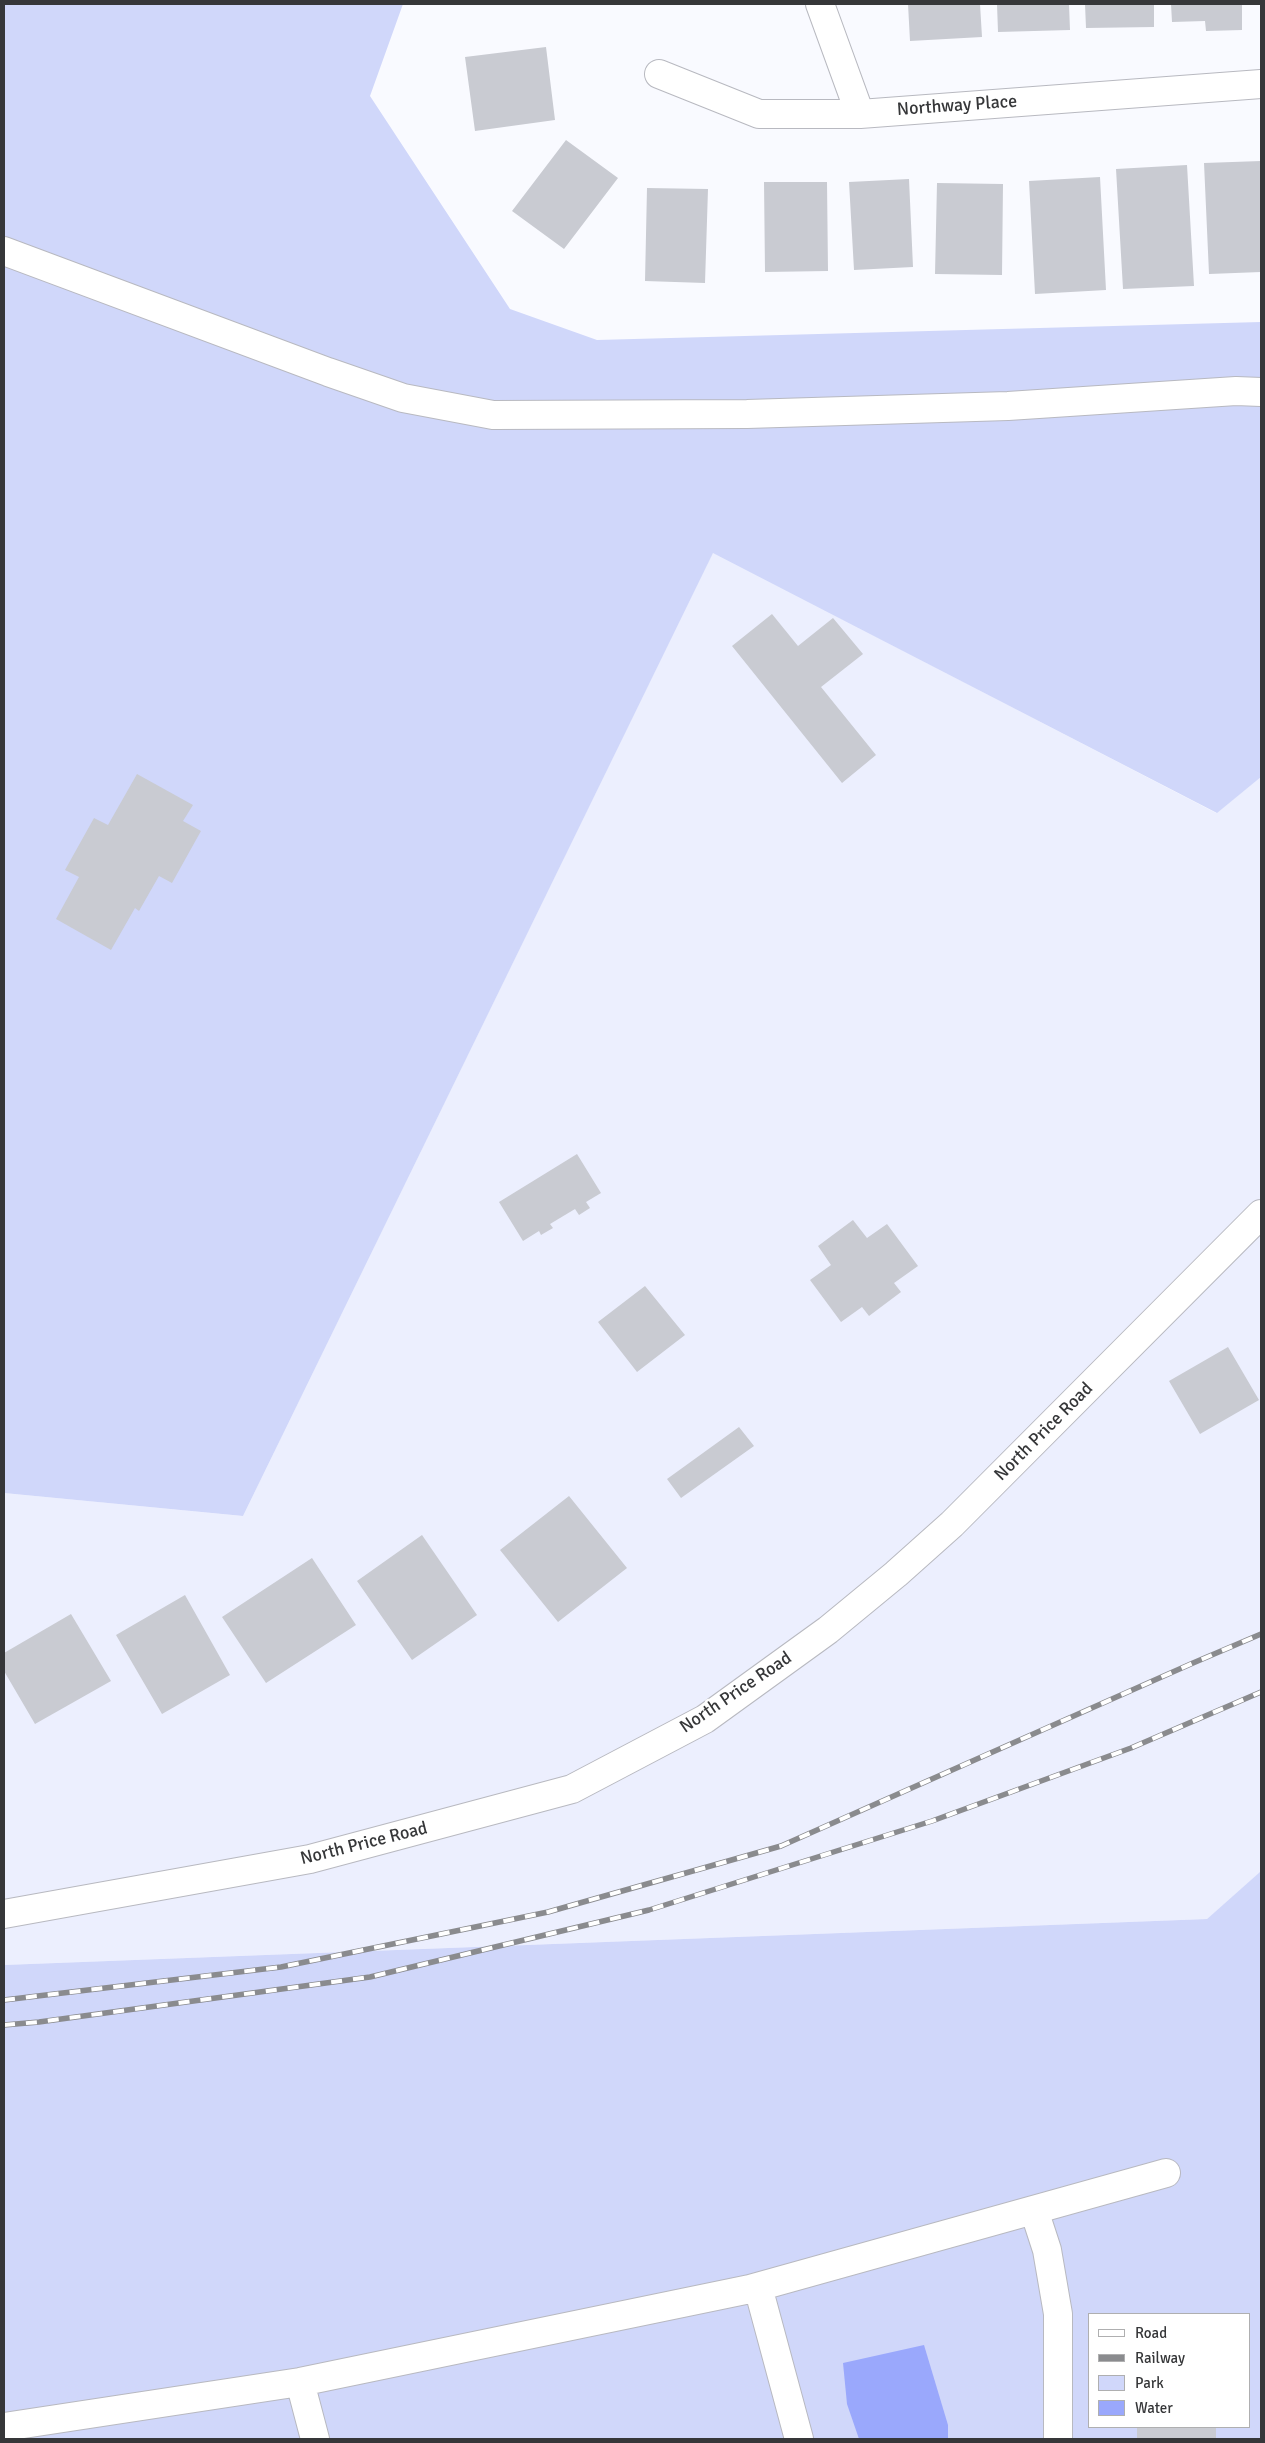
<!DOCTYPE html>
<style>
body{margin:0}
#map{position:relative;width:1265px;height:2443px;overflow:hidden;background:#f9faff;font-family:Signika,sans-serif}
canvas{display:block}
.frame{position:absolute;inset:0;border:5px solid #363739;pointer-events:none}
.legend{position:absolute;left:1088px;top:2313px;width:162px;height:115px;box-sizing:border-box;background:#fff;border:1px solid #afafb0;margin:0;padding:6px 9px;list-style:none;font-size:15px;color:#363739}
.legend li{display:flex;align-items:center;gap:10px;height:25px}
.legend b{width:25px;border:1px solid #afafb0}
</style>
<div id="map">
<canvas width="1265" height="2443"></canvas>
<div class="frame"></div>
<ul class="legend">
<li><b style="height:6px;background:#fff"></b>Road</li>
<li><b style="height:6px;background:#8a8b8e"></b>Railway</li>
<li><b style="height:14px;background:#d0d7fa"></b>Park</li>
<li><b style="height:14px;background:#9aa8fc"></b>Water</li>
</ul>
</div>
<script>
const context = document.querySelector('canvas').getContext('2d');
context.lineJoin = 'round';
function fill(path, color) {
  context.fillStyle = color;
  context.fill(path, 'evenodd');
}
function toPath(rows) {
  const path = new Path2D();
  for (const r of rows) {
    path.moveTo(r[0], r[1]);
    for (let i = 2; i < r.length; i += 2) path.lineTo(r[i], r[i + 1]);
  }
  return path;
}
function strokePath(path, color, width, dash) {
  context.strokeStyle = color;
  context.lineWidth = width;
  context.lineCap = dash ? 'butt' : 'round';
  context.setLineDash(dash || []);
  context.stroke(path);
}
function label(font, color, halo, rows, align = 'center') {
  context.font = font + ' Signika,sans-serif';
  context.lineWidth = 5;
  context.setLineDash([]);
  context.textBaseline = 'middle';
  context.strokeStyle = halo;
  context.fillStyle = color;
  for (const [text, x, y, turn = 0] of rows) {
    context.save();
    context.translate(x, y);
    context.rotate((+turn || 0) * Math.PI / 180);
    context.textAlign = isNaN(turn) ? turn : align;
    if (halo) context.strokeText(text, 0, 0);
    context.fillText(text, 0, 0);
    context.restore();
  }
}
fill(toPath([
 [713,552,1216,813,1261,777,1261,1871,1207,1919,4,1965,4,1493,243,1516]
]), '#eceffe');
fill(toPath([
 [4,4,403,4,370,96,510,309,597,340,1261,322,1261,777,1217,813,713,553,243,1516,4,1493],
 [1261,1871,1261,2439,4,2439,4,1965,1207,1919],
 [1089,2314,1249,2314,1249,2427,1089,2427]
]), '#d0d7fa');
fill(toPath([
 [924,2345,948,2425,948,2439,859,2439,847,2404,843,2363]
]), '#9aa8fc');
fill(toPath([
 [908,4,980,4,982,37,910,41],
 [997,4,1069,4,1070,30,998,32],
 [1085,4,1154,4,1154,27,1086,28],
 [1171,4,1242,4,1242,30,1206,31,1205,21,1172,22],
 [546,47,555,120,475,131,465,57],
 [566,140,618,178,564,249,512,211],
 [1261,161,1261,272,1209,274,1204,163],
 [1187,165,1194,286,1123,289,1116,169],
 [1100,177,1106,290,1035,294,1029,181],
 [909,179,913,267,854,270,849,182],
 [764,182,827,182,828,271,765,272],
 [937,183,1003,184,1002,275,935,274],
 [647,188,708,189,705,283,645,281],
 [772,614,798,646,833,618,863,654,821,687,876,755,842,783,732,646],
 [137,774,193,805,183,821,201,831,172,883,159,876,139,911,135,908,111,950,56,919,79,877,65,870,94,818,108,825],
 [577,1154,601,1193,586,1202,590,1208,579,1215,575,1209,550,1224,553,1228,541,1235,539,1231,523,1241,499,1202],
 [853,1220,867,1238,887,1224,918,1266,894,1283,901,1292,869,1316,862,1307,841,1322,810,1280,831,1265,818,1246],
 [645,1286,685,1335,637,1372,598,1322],
 [1228,1347,1259,1400,1200,1434,1169,1381],
 [739,1427,754,1446,681,1498,667,1479],
 [569,1496,627,1568,558,1622,500,1550],
 [422,1535,477,1615,412,1660,357,1581],
 [312,1558,356,1625,266,1683,222,1617],
 [185,1595,230,1675,162,1714,116,1635],
 [71,1614,111,1681,35,1724,4,1671,4,1653],
 [1137,2427,1216,2427,1216,2439,1137,2439]
]), '#c9cbd2');
const minor = toPath([
 [820,4,860,114],
 [659,74,759,114,860,114,1261,84],
 [4,251,328,372,403,398,493,415,747,414,1008,406,1236,391,1261,392],
 [4,1914,310,1859,572,1789,705,1719,828,1630,896,1574,952,1524,1261,1214],
 [1034,2210,1047,2250,1058,2314,1058,2439],
 [758,2287,799,2439],
 [300,2382,315,2439],
 [4,2427,300,2382,750,2289,1166,2173]
]);
strokePath(minor, '#b8b9c0', 30);
strokePath(minor, '#fff', 28);
const rail = toPath([
 [4,2000,281,1967,548,1912,781,1846,1193,1663,1261,1634],
 [4,2025,39,2022,370,1977,649,1910,932,1821,1131,1748,1261,1692]
]);
strokePath(rail, '#8a8b8e', 5.5);
strokePath(rail, '#fff', 4, [11]);
label('18px', '#363739', '#fff', [
 ["Northway Place",957,106,-4],
 ["North Price Road",1044,1432,-45],
 ["North Price Road",736,1693,-34],
 ["North Price Road",364,1844,-14]
]);
</script>
